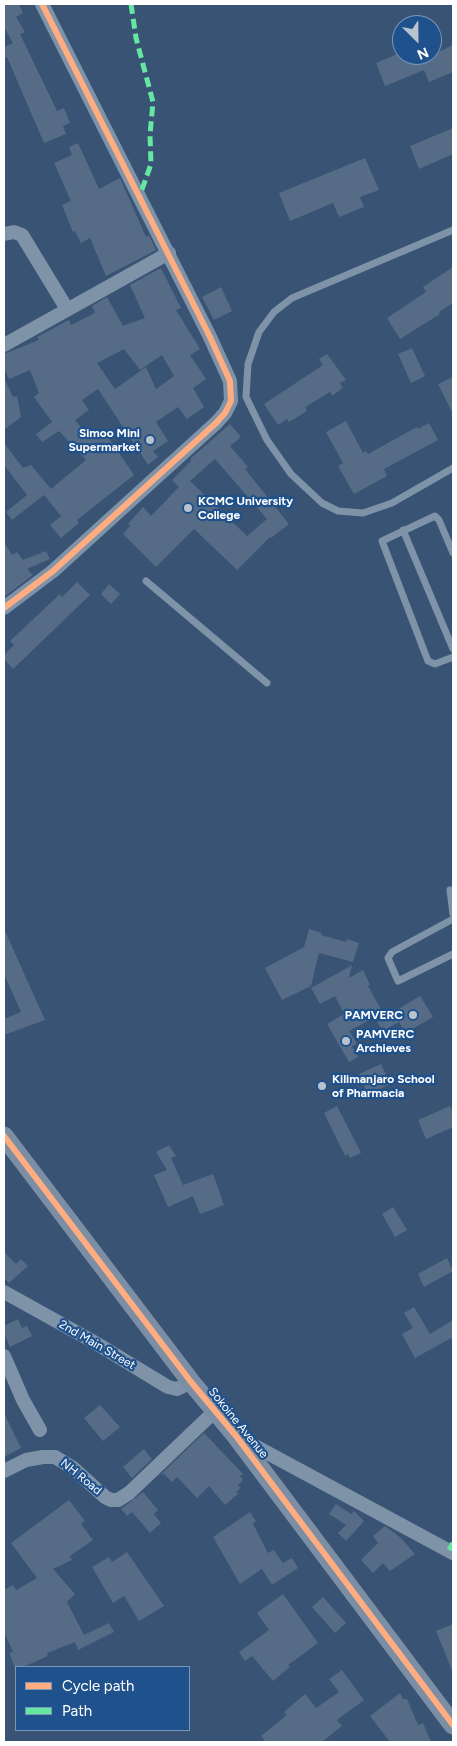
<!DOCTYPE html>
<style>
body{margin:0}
#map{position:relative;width:457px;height:1746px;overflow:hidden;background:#385374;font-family:Figtree,sans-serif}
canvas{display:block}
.frame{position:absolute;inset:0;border:5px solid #fff;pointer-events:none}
.legend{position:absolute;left:15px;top:1666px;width:175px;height:65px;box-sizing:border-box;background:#1f518d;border:1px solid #7997bb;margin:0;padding:6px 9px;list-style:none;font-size:15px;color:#fff}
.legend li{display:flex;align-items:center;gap:10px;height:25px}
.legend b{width:25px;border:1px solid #7997bb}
.north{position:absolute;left:392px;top:15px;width:50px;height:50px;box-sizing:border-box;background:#1f518d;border:1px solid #7997bb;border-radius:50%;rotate:157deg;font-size:14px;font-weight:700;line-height:20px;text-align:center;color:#fff}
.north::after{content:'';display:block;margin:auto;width:18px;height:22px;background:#b9c3ce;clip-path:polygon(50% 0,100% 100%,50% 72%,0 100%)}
</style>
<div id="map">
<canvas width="457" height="1746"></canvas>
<div class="frame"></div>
<ul class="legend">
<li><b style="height:6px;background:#ffac80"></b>Cycle path</li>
<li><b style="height:6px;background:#66e7a1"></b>Path</li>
</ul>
<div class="north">N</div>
</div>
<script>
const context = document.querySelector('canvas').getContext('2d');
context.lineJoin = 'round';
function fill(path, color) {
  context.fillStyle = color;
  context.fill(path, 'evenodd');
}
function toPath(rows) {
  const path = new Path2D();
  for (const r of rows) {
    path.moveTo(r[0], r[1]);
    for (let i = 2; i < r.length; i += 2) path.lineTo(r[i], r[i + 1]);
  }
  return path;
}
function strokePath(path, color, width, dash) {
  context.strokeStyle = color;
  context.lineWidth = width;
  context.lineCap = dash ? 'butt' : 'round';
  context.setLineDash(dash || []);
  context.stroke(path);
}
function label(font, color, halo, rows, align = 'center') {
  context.font = font + ' Figtree,sans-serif';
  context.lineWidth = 4.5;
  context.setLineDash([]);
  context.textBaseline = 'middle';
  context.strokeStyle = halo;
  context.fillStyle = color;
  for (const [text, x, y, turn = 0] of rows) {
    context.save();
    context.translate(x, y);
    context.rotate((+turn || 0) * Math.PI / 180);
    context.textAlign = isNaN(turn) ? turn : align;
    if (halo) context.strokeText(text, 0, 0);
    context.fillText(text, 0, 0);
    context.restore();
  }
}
fill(toPath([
 [4,4,19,4,23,13,16,17,25,32,20,34,57,111,64,108,70,123,63,126,66,134,44,143,7,57,4,59,4,47,13,43,4,27],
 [453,45,453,72,429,82,424,70,385,86,376,63,402,52,402,55,432,55],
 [453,128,453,154,419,169,410,146],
 [78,143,99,189,120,178,146,237,149,235,156,250,106,276,90,238,81,243,75,231,73,232,62,205,71,201,54,163,72,155,69,147],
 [365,158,379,190,360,197,364,207,339,217,333,203,290,221,279,193],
 [453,267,453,303,439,312,440,314,400,339,387,318,426,292,423,287],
 [161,268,181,308,176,310,200,349,190,355,206,379,193,388,204,407,187,419,178,407,156,422,168,441,153,451,158,457,148,465,98,389,82,400,89,410,75,420,90,438,104,431,134,475,77,520,79,523,61,538,50,525,61,516,44,495,12,520,6,512,27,495,4,465,4,443,23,468,31,465,51,489,86,460,59,431,42,442,36,434,52,422,34,397,39,393,30,370,9,379,4,368,4,354,39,340,37,337,69,320,71,325,95,313,92,306,107,297,123,326,145,318,130,285],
 [124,349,140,370,162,355,174,376,156,389,146,367,115,389,97,363],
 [221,287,232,311,214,320,202,297],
 [412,348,425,376,411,383,398,354],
 [327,354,346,380,340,383,343,388,332,396,330,392,305,407,307,411,289,422,287,419,278,425,264,404,323,365,319,359],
 [453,377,453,414,438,384],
 [4,378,13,397,17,396,21,417,4,430],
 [346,421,363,453,366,451,368,454,417,427,418,429,429,423,438,440,384,469,387,476,354,494,338,466,343,463,326,432],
 [230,424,241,437,230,446,248,467,245,469,289,524,271,538,270,537,237,570,194,529,156,567,123,534,130,526,128,524,143,507,151,516,179,487,172,480,191,461,190,459],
 [215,459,267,519,247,536,190,481],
 [4,542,12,555,17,552,23,560,46,551,50,559,27,569,33,575,4,597],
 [77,582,90,595,13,669,4,659,4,655,14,645,10,641,60,594,62,597],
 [109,584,120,594,111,604,101,594],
 [4,929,45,1020,4,1035,4,1019,21,1012,4,974],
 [309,929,322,933,321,935,346,942,347,939,359,943,353,962,319,953,311,986,282,1000,265,968,304,947],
 [352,965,349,978,363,970,370,985,368,986,383,1013,349,1031,357,1044,352,1046,358,1057,349,1062,327,1024,344,1014,335,996,320,1004,311,988],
 [420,996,433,1017,405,1033,399,1022,383,1031,377,1022],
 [381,1064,390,1084,368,1095,359,1074],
 [337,1106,361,1153,350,1158,348,1154,345,1156,324,1113],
 [450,1106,453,1113,453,1127,426,1139,418,1120],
 [169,1145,176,1156,171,1158,183,1185,213,1174,224,1205,200,1214,193,1196,168,1207,154,1175,167,1170,156,1152],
 [393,1207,407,1230,395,1237,382,1214],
 [4,1252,16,1264,21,1259,28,1266,9,1283,4,1278],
 [447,1258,453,1271,424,1287,418,1274],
 [414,1307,430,1334,453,1320,453,1337,415,1358,402,1334,413,1328,404,1313],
 [18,1319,22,1328,27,1326,32,1336,10,1347,4,1333,4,1326],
 [100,1405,120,1427,103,1441,84,1418],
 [4,1413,21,1448,4,1457],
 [204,1433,243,1474,240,1476,243,1480,238,1485,241,1488,236,1492,238,1494,225,1505,209,1486,197,1498,177,1477,172,1482,164,1474,160,1475],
 [144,1449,152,1459,132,1478,123,1467],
 [143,1492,158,1510,154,1514,161,1523,150,1533,132,1512,127,1516,121,1509],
 [69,1500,85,1521,81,1524,93,1540,70,1556,72,1560,53,1569,75,1594,67,1602,84,1635,109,1623,114,1632,78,1650,75,1642,47,1653,48,1656,23,1667,16,1667,16,1670,9,1653,13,1652,4,1632,4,1590,13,1585,16,1590,37,1578,11,1543],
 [336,1504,351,1514,354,1511,364,1521,346,1541,338,1533,346,1525,329,1514],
 [250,1512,256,1521,253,1524,268,1553,274,1550,283,1563,292,1558,298,1568,272,1585,262,1569,240,1584,213,1537],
 [385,1526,401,1538,415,1554,390,1571,383,1563,373,1573,361,1560,378,1543,373,1536],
 [127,1552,164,1606,139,1621,124,1596,113,1603,92,1567,109,1557,112,1562],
 [283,1594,318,1643,288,1665,290,1667,273,1681,252,1656,245,1661,239,1652,269,1630,257,1613],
 [323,1597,346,1623,335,1633,312,1607],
 [453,1624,453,1673,436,1631],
 [342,1670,364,1700,337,1720,342,1726,322,1742,266,1742,261,1736,287,1715,284,1712,305,1694,316,1708,339,1692,329,1679],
 [400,1693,403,1699,407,1699,418,1725,423,1723,431,1742,390,1742,370,1716]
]), '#566c86');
strokePath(toPath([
 [453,230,292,298,274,312,259,332,248,364,246,397,267,440,291,474,322,503,338,511,363,513,392,503,453,468],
 [403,530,453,649],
 [453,553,439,520,435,516,382,541,428,661,435,664,453,657],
 [146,581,267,683],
 [450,890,453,914],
 [453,919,392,952,388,958,398,981,453,954]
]), '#7f93a8', 7);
strokePath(toPath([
 [4,234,14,232,22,235,67,309],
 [4,345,169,253],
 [4,608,53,571,216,423,225,413,231,401,230,381,210,337,42,4],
 [4,1292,94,1342,168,1387,177,1389,191,1382],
 [4,1356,23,1400,40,1430],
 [238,1437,453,1553],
 [4,1471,26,1460,43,1457,55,1457,73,1468,105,1497,111,1500,118,1500,129,1493,215,1411]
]), '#7f93a8', 14);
strokePath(toPath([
 [4,1136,191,1382,236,1436,453,1725]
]), '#7b8ea4', 19);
strokePath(toPath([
 [131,4,136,38,153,102,150,135,151,164,139,198],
 [449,1550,453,1543]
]), '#66e7a1', 5, [10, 5]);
strokePath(toPath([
 [4,608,53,571,216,423,225,413,231,401,230,381,210,337,42,4],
 [4,1136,191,1382,236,1436,453,1725]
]), '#ffac80', 6);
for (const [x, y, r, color] of [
 [150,440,5,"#b9c3ce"],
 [188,508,5,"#b9c3ce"],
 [413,1015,5,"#b9c3ce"],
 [346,1041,5,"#b9c3ce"],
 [322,1086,5,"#b9c3ce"]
]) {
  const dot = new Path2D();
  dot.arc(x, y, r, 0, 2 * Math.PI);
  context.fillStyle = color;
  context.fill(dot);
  strokePath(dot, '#1f518d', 2);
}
label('bold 12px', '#fff', '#1f518d', [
 ["Simoo Mini",140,433,"right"],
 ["Supermarket",140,447,"right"],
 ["KCMC University",198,501],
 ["College",198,515],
 ["PAMVERC",403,1015,"right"],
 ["PAMVERC",356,1034],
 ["Archieves",356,1048],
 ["Kilimanjaro School",332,1079],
 ["of Pharmacia",332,1093]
], 'left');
label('12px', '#fff', '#1f518d', [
 ["2nd Main Street",97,1345,30],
 ["Sokoine Avenue",238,1423,51],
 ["NH Road",81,1477,39]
]);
</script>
